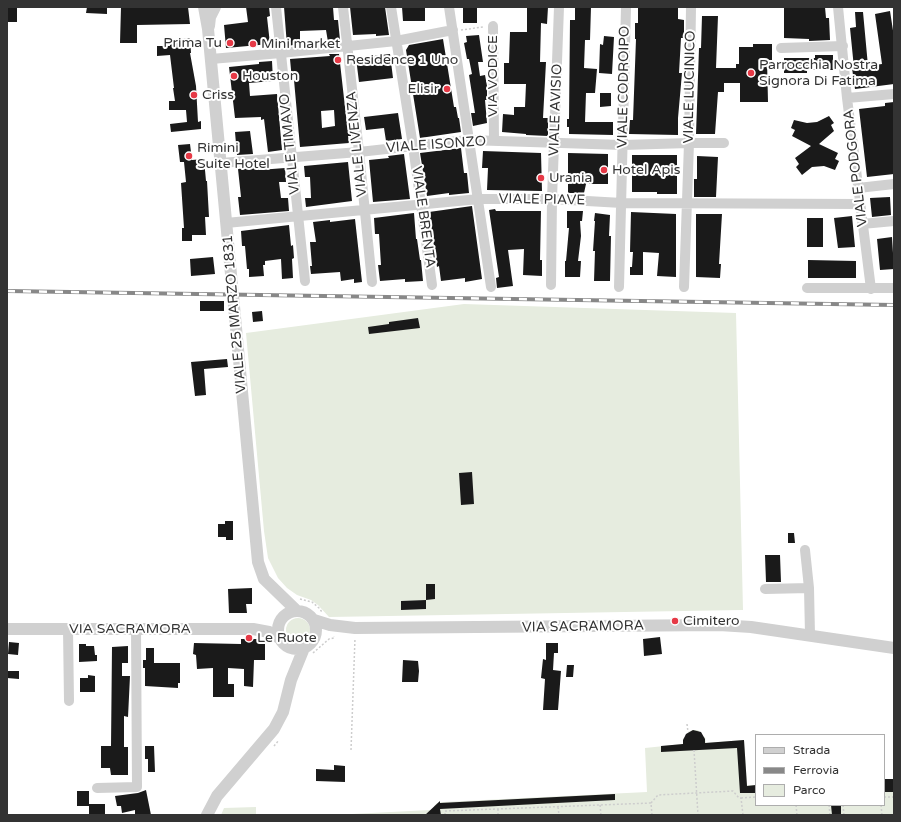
<!DOCTYPE html>
<style>
body{margin:0}
#map{position:relative;width:901px;height:822px;overflow:hidden;background:#fff;font-family:"Varela Round",sans-serif}
canvas{display:block}
.frame{position:absolute;inset:0;border:8px solid #333;pointer-events:none}
.legend{position:absolute;left:755px;top:734px;width:130px;height:72px;box-sizing:border-box;background:#fff;border:1px solid #adadad;margin:0;padding:5px 7px;list-style:none;font-size:12px;color:#333}
.legend li{display:flex;align-items:center;gap:8px;height:20px}
.legend b{width:20px;border:1px solid #adadad}
</style>
<div id="map">
<canvas width="901" height="822"></canvas>
<div class="frame"></div>
<ul class="legend">
<li><b style="height:5px;background:#d0d0d0"></b>Strada</li>
<li><b style="height:5px;background:#888"></b>Ferrovia</li>
<li><b style="height:11px;background:#e6ecdf"></b>Parco</li>
</ul>
</div>
<script>
const context = document.querySelector('canvas').getContext('2d');
context.lineJoin = 'round';
function fill(path, color) {
  context.fillStyle = color;
  context.fill(path, 'evenodd');
}
function toPath(rows) {
  const path = new Path2D();
  for (const r of rows) {
    if (r.length === 3) {
      path.moveTo(r[0] + r[2], r[1]);
      path.arc(r[0], r[1], r[2], 0, 2 * Math.PI);
      continue;
    }
    path.moveTo(r[0], r[1]);
    for (let i = 2; i < r.length; i += 2) path.lineTo(r[i], r[i + 1]);
  }
  return path;
}
function strokePath(path, color, width, dash) {
  context.strokeStyle = color;
  context.lineWidth = width;
  context.lineCap = dash ? 'butt' : 'round';
  context.setLineDash(dash || []);
  context.stroke(path);
}
function label(font, color, halo, rows, align = 'center') {
  context.font = font + ' "Varela Round",sans-serif';
  context.lineWidth = 4;
  context.setLineDash([]);
  context.textBaseline = 'middle';
  context.strokeStyle = halo;
  context.fillStyle = color;
  for (const [text, x, y, turn = 0] of rows) {
    context.save();
    context.translate(x, y);
    context.rotate((+turn || 0) * Math.PI / 180);
    context.textAlign = isNaN(turn) ? turn : align;
    if (halo) context.strokeText(text, 0, 0);
    context.fillText(text, 0, 0);
    context.restore();
  }
}
fill(toPath([
 [464,304,736,313,743,610,329,617,318,605,311,600,297,595,287,588,278,578,268,558,264,531,246,333],
 [298,630,12],
 [693,730,698,730,703,737,705,737,706,743,744,740,747,785,756,785,756,805,884,805,884,779,894,779,894,815,332,815,430,810,434,810,434,806,437,803,443,802,647,792,645,748,683,744,683,738,685,738,688,732],
 [256,807,256,815,221,815,224,808]
]), '#e6ecdf');
fill(toPath([
 [7,7,17,7,17,22,7,22],
 [87,7,107,7,107,14,86,13],
 [121,7,188,7,190,24,137,25,137,43,120,43],
 [246,7,269,7,270,16,267,17,270,44,226,48,224,25,248,22],
 [284,7,333,7,334,20,338,20,340,40,328,42,326,30,300,31,300,44,287,46],
 [350,7,385,7,389,35,376,36,376,34,353,35],
 [402,7,425,7,425,21,403,21],
 [463,7,477,7,477,23,463,23],
 [527,7,548,7,547,24,541,23,540,62,546,62,543,118,548,118,548,136,526,135,526,134,502,132,503,114,514,115,514,107,525,107,526,84,504,84,504,63,509,63,510,32,527,32],
 [575,7,591,7,590,40,585,40,584,68,597,69,595,93,586,93,585,122,613,122,613,135,569,134,569,127,567,127,567,119,569,119,570,20,575,20],
 [638,7,678,7,678,19,684,20,684,38,681,38,679,73,682,73,678,118,678,135,629,134,630,120,633,120,636,39,635,39,635,23,638,23],
 [784,7,825,7,826,18,829,18,830,40,809,41,809,39,784,38],
 [890,11,894,37,894,84,855,89,852,68,854,68,850,28,856,27,855,12,863,12,868,66,882,64,875,14],
 [702,16,718,16,716,68,736,68,736,64,739,64,739,47,753,47,753,44,772,44,772,60,767,60,768,102,740,102,740,83,724,83,724,92,718,92,715,134,696,134,699,48,701,48],
 [479,35,483,62,478,62,480,76,485,75,487,86,487,100,485,100,487,123,473,126,471,113,475,113,469,75,472,74,469,59,467,59,464,43,467,42,466,36],
 [604,36,614,37,612,74,599,73,600,44,603,45],
 [190,38,191,53,190,53,196,86,198,122,201,121,201,129,171,132,170,124,187,122,186,110,169,110,169,101,175,101,173,88,174,88,170,55,157,56,157,46,170,46,169,40],
 [443,39,454,107,456,107,458,118,459,118,461,132,420,138,406,50,409,45],
 [329,54,339,54,347,125,349,125,351,136,348,136,349,143,300,147,294,80,292,80,290,59,330,56],
 [334,110,335,126,322,128,321,111],
 [390,54,393,78,359,82,356,58],
 [815,55,833,55,833,70,807,70,807,73,784,73,784,58,815,58],
 [272,61,273,81,249,83,250,96,277,94,282,150,268,152,264,119,261,120,261,117,235,118,229,67,259,64,259,62],
 [600,93,611,93,611,106,600,107],
 [894,102,894,174,867,177,859,109,885,106,885,103],
 [398,113,402,139,386,141,384,128,366,130,364,117],
 [829,116,834,123,831,125,834,131,819,144,838,153,835,159,839,161,835,170,824,166,812,167,802,175,796,167,799,164,795,158,811,146,792,136,795,130,791,128,794,120,807,123,817,122],
 [250,131,253,154,237,155,235,132],
 [190,144,192,160,204,159,206,181,207,181,209,217,205,217,206,235,192,235,192,241,182,241,182,228,184,228,181,183,186,182,184,162,180,162,178,145],
 [461,148,464,173,467,173,469,193,449,195,449,193,427,196,420,153],
 [483,151,541,153,542,191,487,190,488,168,482,168],
 [568,153,608,154,608,184,586,184,584,193,568,193],
 [404,154,410,199,373,202,369,160,389,158,388,156],
 [632,155,677,155,677,194,657,194,657,192,632,192],
 [697,156,718,157,716,197,694,197,694,179,697,179],
 [348,162,352,201,306,207,305,198,311,198,310,177,305,177,304,166],
 [258,167,259,170,285,168,286,182,279,182,281,198,288,198,289,211,240,215,238,197,241,197,238,169],
 [890,197,891,215,872,217,870,198],
 [472,206,482,279,465,282,465,278,441,281,439,266,437,267,429,212],
 [495,209,496,211,541,211,540,260,542,260,542,276,523,275,524,249,508,250,513,286,497,288,496,278,499,277,489,210],
 [567,211,583,211,582,221,580,221,581,236,578,261,581,261,580,277,565,277,565,261,566,261,569,228,567,228],
 [631,212,676,214,676,277,657,276,659,253,643,252,643,275,630,275,630,267,632,267,633,252,630,252],
 [414,213,416,239,417,239,420,260,421,260,423,281,405,282,405,279,380,281,378,265,381,265,379,234,375,234,374,218],
 [595,213,610,215,609,236,611,236,610,281,594,281,595,251,593,251,595,221,594,221],
 [696,214,722,214,719,264,721,264,720,278,696,277],
 [852,216,855,247,838,248,834,218],
 [807,218,823,218,823,247,807,247],
 [355,219,362,282,354,283,354,279,341,281,340,272,311,274,310,266,312,266,310,242,316,242,313,222,330,220,330,222],
 [289,225,291,246,293,245,294,258,292,259,293,278,282,279,281,259,265,261,265,265,263,265,264,276,249,277,249,269,247,269,245,246,242,246,241,231],
 [892,237,894,269,880,270,877,239],
 [213,257,215,274,191,276,190,259],
 [808,260,856,261,856,278,808,278],
 [200,301,224,301,224,311,200,311],
 [262,311,263,321,253,322,252,312],
 [418,318,420,328,369,334,368,327,389,324,389,322],
 [227,359,228,367,204,369,206,395,195,396,191,362],
 [472,472,474,504,461,505,459,473],
 [225,521,233,521,233,540,226,540,226,537,218,537,218,524,225,524],
 [788,533,794,533,795,543,788,543],
 [765,555,780,555,781,582,766,582],
 [426,584,435,584,435,599,426,600],
 [252,588,252,604,246,604,247,613,229,613,228,589],
 [426,600,426,609,401,610,401,601],
 [660,637,662,654,644,656,643,639],
 [241,639,259,639,259,644,265,644,265,660,254,660,253,687,244,686,244,669,228,668,228,684,234,684,234,697,213,697,213,668,197,669,196,655,193,654,194,643,241,644],
 [9,642,19,643,18,655,8,654],
 [546,643,558,643,558,653,554,653,553,670,561,671,558,710,543,710,545,679,541,678,543,659,546,660],
 [79,644,86,644,86,646,94,646,95,655,97,655,97,661,79,662],
 [128,646,128,663,122,663,122,676,130,676,128,717,124,716,124,747,128,747,128,775,111,775,110,768,101,768,101,746,111,746,112,647],
 [146,648,154,648,154,663,180,663,180,683,178,683,178,688,145,686,145,668,143,668,143,660,146,660],
 [403,660,418,661,419,671,418,682,402,682],
 [567,665,574,665,573,677,566,677],
 [7,671,19,671,19,679,7,678],
 [88,675,95,676,95,692,80,692,80,678,88,678],
 [693,730,701,732,705,739,705,743,744,740,747,786,756,785,756,793,740,793,737,748,661,752,661,746,683,744,683,740,686,734],
 [145,746,154,746,155,772,148,772,148,759,145,759],
 [334,765,345,766,345,782,316,781,316,769,334,770],
 [884,779,894,779,894,792,884,792],
 [146,790,151,815,135,815,135,810,122,813,121,806,117,806,115,796,138,793],
 [77,791,89,791,89,804,105,804,105,815,89,815,89,806,77,806],
 [615,794,615,800,440,809,441,815,425,815,440,801,440,803],
 [831,805,841,805,841,815,832,815]
]), '#1a1a1a');
strokePath(toPath([
 [461,30,483,27],
 [300,599,312,602,319,608,322,612],
 [313,653,329,639,334,638,334,636],
 [687,724,688,732],
 [274,746,279,740],
 [351,750,355,638],
 [694,750,698,815],
 [884,797,894,797],
 [741,798,756,797],
 [600,805,601,815],
 [796,805,797,815],
 [829,805,830,815],
 [843,805,844,815],
 [881,805,882,815],
 [558,807,559,815],
 [498,809,498,815],
 [445,815,445,811,651,803],
 [652,815,651,803,658,795,733,791,739,798,741,798,743,815]
]), '#cdcdcd', 1.5, [2, 2]);
strokePath(toPath([
 [276,7,305,281],
 [343,7,359,152,372,282],
 [391,7,413,146,432,285],
 [449,7,491,287],
 [838,7,847,98,871,289],
 [493,26,494,141],
 [781,48,843,46],
 [211,59,281,53,396,41,453,30],
 [847,98,894,94],
 [221,163,359,152,468,140,623,145,689,143,724,143],
 [858,188,894,184],
 [226,223,479,199,552,199,622,203,860,204],
 [862,224,894,221],
 [551,285,552,199,559,7],
 [619,287,626,7],
 [684,287,689,143,691,7],
 [807,288,894,288],
 [805,550,809,588,810,635],
 [765,589,809,588],
 [68,629,69,701],
 [97,788,137,787,136,628]
]), '#d0d0d0', 10);
strokePath(toPath([
 [204,7,208,29,258,562,264,579,297,611],
 [209,26,210,17,215,7],
 [297,630,19],
 [314,620,330,625,355,628,719,625,751,627,894,648],
 [7,629,253,629,269,632,281,639],
 [207,815,217,796,274,729,283,712,291,680,304,648]
]), '#d0d0d0', 12);
const rail = toPath([
 [7,291,894,305]
]);
strokePath(rail, '#888', 4);
strokePath(rail, '#fff', 2.5, [8]);
for (const [x, y, r, color] of [
 [230,43,4,"#e63946"],
 [253,44,4,"#e63946"],
 [338,60,4,"#e63946"],
 [751,73,4,"#e63946"],
 [234,76,4,"#e63946"],
 [447,89,4,"#e63946"],
 [194,95,4,"#e63946"],
 [189,156,4,"#e63946"],
 [604,170,4,"#e63946"],
 [541,178,4,"#e63946"],
 [675,621,4,"#e63946"],
 [249,638,4,"#e63946"]
]) {
  const dot = new Path2D();
  dot.arc(x, y, r, 0, 2 * Math.PI);
  context.fillStyle = color;
  context.fill(dot);
  strokePath(dot, '#fff', 1.5);
}
label('14px', '#333', '#fff', [
 ["Prima Tu",222,43,"right"],
 ["Mini market",261,44],
 ["Residence 1 Uno",346,60],
 ["Parrocchia Nostra",759,65],
 ["Signora Di Fatima",759,81],
 ["Houston",242,76],
 ["Elisir",439,89,"right"],
 ["Criss",202,95],
 ["Rimini",197,148],
 ["Suite Hotel",197,164],
 ["Hotel Apis",612,170],
 ["Urania",549,178],
 ["Cimitero",683,621],
 ["Le Ruote",257,638]
], 'left');
label('14px', '#333', '#fff', [
 ["VIA VODICE",493,76,-90],
 ["VIALE CODROIPO",624,87,-89],
 ["VIALE LUCINICO",690,87,-89],
 ["VIALE AVISIO",556,110,-88],
 ["VIALE TIMAVO",290,144,-96],
 ["VIALE LIVENZA",357,144,-96],
 ["VIALE ISONZO",436,145,-4],
 ["VIALE PODGORA",856,168,-97],
 ["VIALE PIAVE",542,200,1],
 ["VIALE BRENTA",423,217,82],
 ["VIALE 25 MARZO 1831",235,314,-95],
 ["VIA SACRAMORA",583,627,-1],
 ["VIA SACRAMORA",130,629]
]);
</script>
